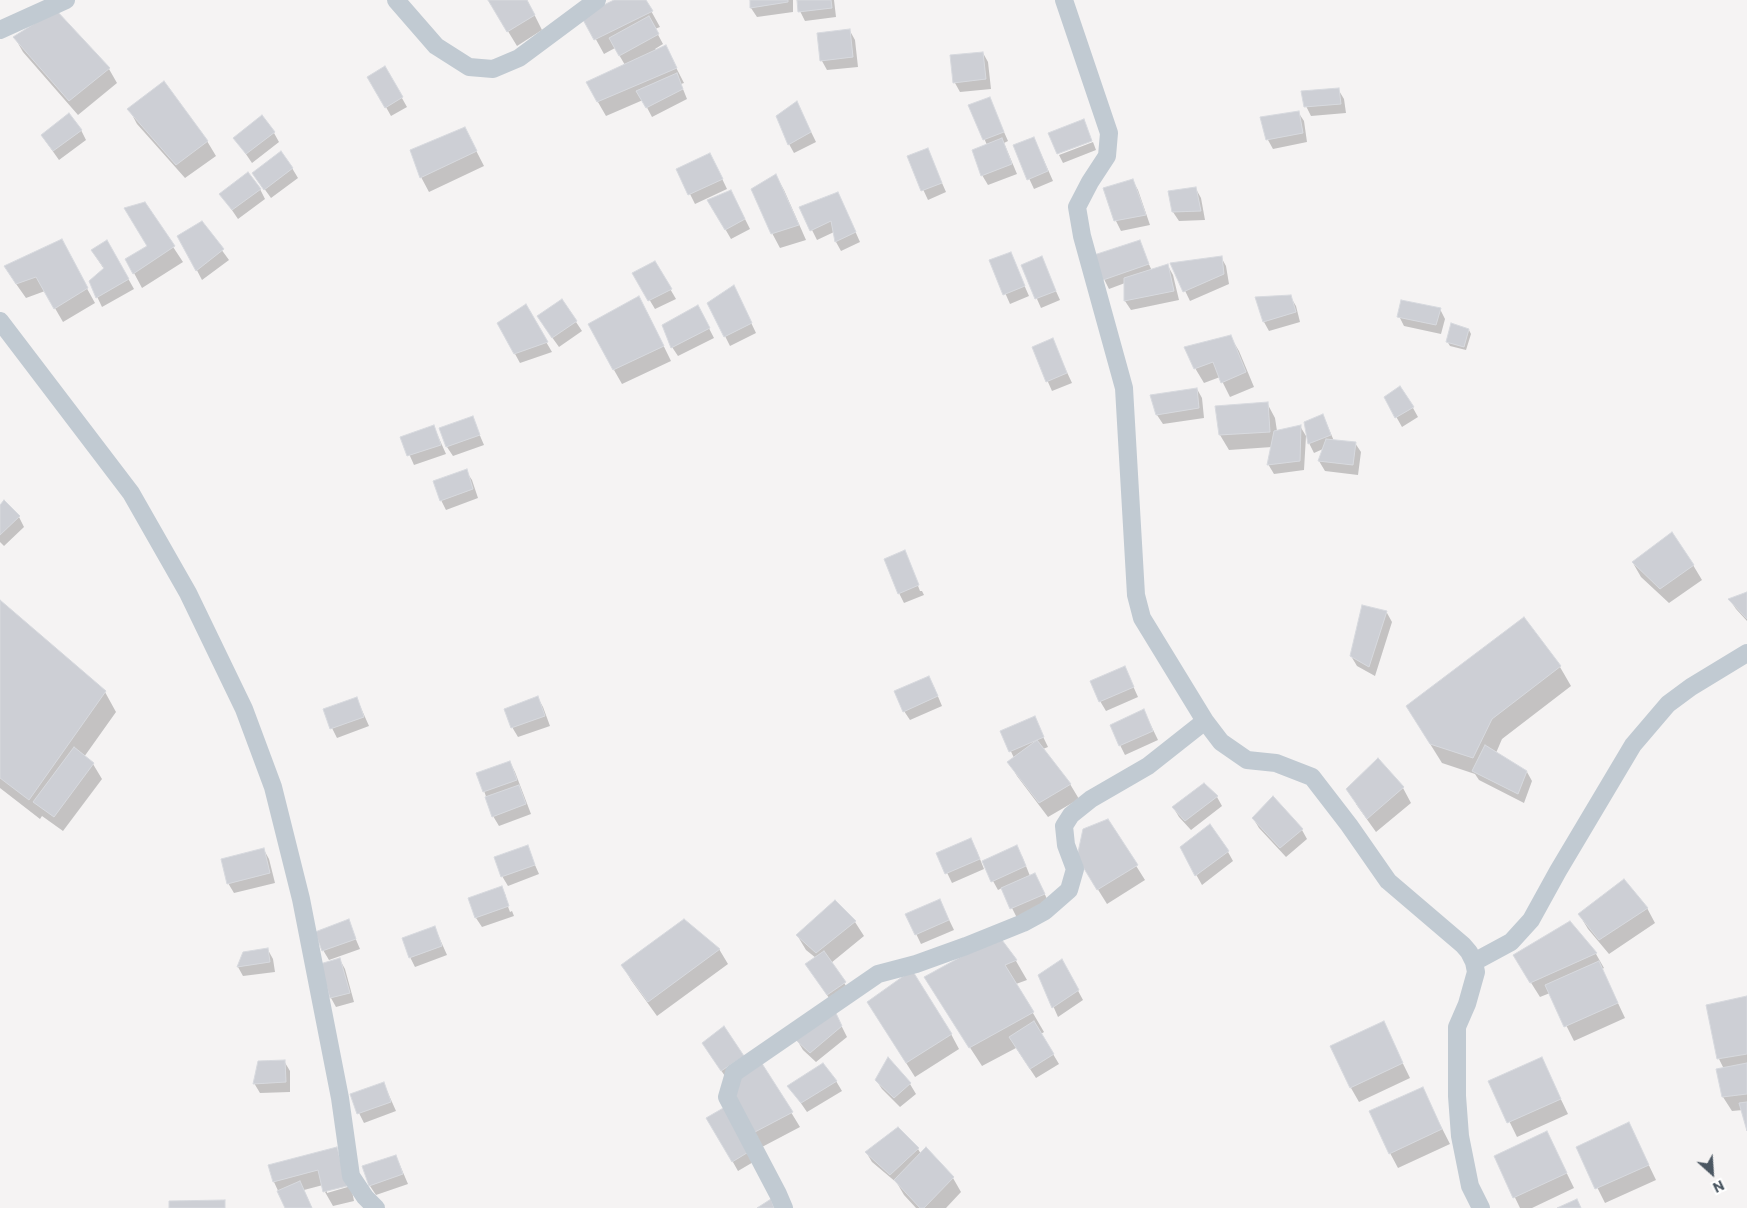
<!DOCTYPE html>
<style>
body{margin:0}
#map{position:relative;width:1747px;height:1208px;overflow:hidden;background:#f5f3f3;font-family:Commissioner,sans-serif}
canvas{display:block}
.north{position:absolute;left:1687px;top:1148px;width:50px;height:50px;-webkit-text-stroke:4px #fff;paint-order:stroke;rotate:154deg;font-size:14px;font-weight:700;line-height:20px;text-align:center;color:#4a5661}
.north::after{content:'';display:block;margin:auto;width:18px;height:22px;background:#4a5661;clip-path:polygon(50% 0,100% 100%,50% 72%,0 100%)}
</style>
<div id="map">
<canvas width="1747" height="1208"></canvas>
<div class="north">N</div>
</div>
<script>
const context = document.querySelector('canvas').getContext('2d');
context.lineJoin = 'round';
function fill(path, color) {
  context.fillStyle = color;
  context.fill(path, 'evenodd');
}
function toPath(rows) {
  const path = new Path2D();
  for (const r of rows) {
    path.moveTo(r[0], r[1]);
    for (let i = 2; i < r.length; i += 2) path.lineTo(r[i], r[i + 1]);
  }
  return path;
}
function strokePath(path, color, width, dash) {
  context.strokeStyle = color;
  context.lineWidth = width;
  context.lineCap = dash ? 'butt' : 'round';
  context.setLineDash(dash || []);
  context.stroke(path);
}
fill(toPath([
 [489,0,527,0,542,30,517,46],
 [617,0,645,0,660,27,655,29,663,44,655,49,656,50,665,46,684,83,681,84,687,99,652,117,643,100,606,116,587,83,625,65,615,48,604,54,583,16],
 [751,0,793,0,793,12,757,17,751,8],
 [798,0,834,0,836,17,805,21,800,11],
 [850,31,855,40,858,67,827,70,822,61],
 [15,38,109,69,117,83,78,115,23,52],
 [983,53,988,62,991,89,960,92,955,83],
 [385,68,407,107,391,116,369,77],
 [1338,89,1344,99,1346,113,1311,116,1306,106],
 [989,98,1008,141,1004,143,1017,174,988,185,982,175,987,145,970,106],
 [797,103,816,142,794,153,789,144],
 [129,109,207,141,216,156,185,178,137,124],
 [1298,112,1304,121,1307,142,1273,149,1268,140,1262,118],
 [465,129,484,166,429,192,421,177],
 [81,130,86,140,59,160,42,136],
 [274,133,279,142,252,163,235,138],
 [1034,138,1053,181,1034,189,1014,146],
 [1093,142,1096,150,1063,163,1059,155],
 [927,149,946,192,928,200,908,157],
 [715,164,727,189,695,204,678,170],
 [292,168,298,178,271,198,253,173],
 [776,176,784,190,806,240,780,248,772,233],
 [1133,181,1138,190,1150,225,1121,231,1116,221,1104,188],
 [260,189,265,199,238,219,221,194],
 [1196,189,1201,198,1205,220,1179,221,1173,212],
 [838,193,860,242,841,251,836,242,834,232,817,240,801,208],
 [709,201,736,201,750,229,731,239],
 [144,203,183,262,142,288,127,260,149,247],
 [202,223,229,260,202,280,179,236],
 [107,241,134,289,102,307,90,282,104,269,92,251],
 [1139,242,1152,271,1168,266,1173,275,1179,300,1131,310,1125,301,1125,283,1109,289,1104,279],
 [1010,253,1029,296,1010,304,991,261],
 [69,256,95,303,63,322,45,291,26,298,14,281],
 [1221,257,1226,266,1229,284,1190,301,1172,264],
 [1041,258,1060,300,1041,308,1022,265],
 [655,263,676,299,655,309,634,274],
 [734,287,756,333,730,346,709,304],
 [1290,296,1296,306,1300,322,1269,331,1264,322],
 [525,306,552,352,520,363,498,323],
 [698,307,714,338,678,356,672,347],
 [1440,309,1445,319,1441,334,1404,326,1399,316],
 [647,312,671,361,622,384,614,370],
 [576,322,582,331,559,347,544,326],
 [1469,330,1471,334,1466,350,1450,346,1447,341],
 [1230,336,1239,351,1254,387,1230,397,1220,377,1204,383,1195,368],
 [1052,340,1072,383,1052,391,1033,348],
 [1197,389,1202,398,1204,418,1163,424,1157,415],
 [1385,397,1413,408,1418,417,1402,427],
 [1267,403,1275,418,1277,431,1300,426,1306,436,1304,470,1274,474,1268,464,1272,447,1229,450,1220,435,1217,407],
 [1323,415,1334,441,1355,443,1361,452,1358,475,1325,471,1319,461,1323,449,1314,453,1309,443],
 [472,417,484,445,453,456,447,447],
 [434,427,446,454,414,465,402,438],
 [466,471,472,480,478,498,446,510,441,500],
 [4,502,19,517,24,527,4,546,0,542,0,506],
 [904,552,909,560,908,560,920,591,922,591,924,595,904,603,899,593],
 [1633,563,1693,565,1702,580,1669,603,1641,577],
 [1747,593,1747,621,1736,609,1730,600],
 [0,602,105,692,116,712,84,757,93,764,102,779,63,831,42,816,40,819,0,788],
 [1363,607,1387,613,1392,622,1375,676,1357,666,1351,656],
 [1524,619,1560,667,1571,686,1502,739,1496,753,1527,772,1532,781,1524,803,1479,780,1475,774,1442,763,1407,707],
 [1129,677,1138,697,1106,711,1100,701],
 [934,687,942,706,910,720,904,711],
 [538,698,543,707,550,726,518,737,512,727],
 [357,699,369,726,337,738,332,728],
 [1144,711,1158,740,1125,755,1120,745],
 [1034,718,1048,747,1043,749,1070,784,1079,799,1048,817,1017,776,1009,762,1014,758,1002,732],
 [510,762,515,772,531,814,499,826,493,816,478,774],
 [1204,784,1217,797,1222,806,1191,830,1179,817,1173,807],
 [1403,788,1411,803,1376,832,1356,804],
 [1253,818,1302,830,1307,839,1286,857,1259,828],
 [1108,821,1145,880,1107,904,1087,872],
 [527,847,539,874,508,886,502,876],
 [1181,848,1228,852,1233,861,1202,885],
 [976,849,984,869,952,883,938,854],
 [264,850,269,859,275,883,234,893,228,883],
 [1022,856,1030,876,1035,874,1049,903,1017,918,1002,888,998,890,993,881],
 [502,888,506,896,504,896,510,912,512,911,514,916,482,927,476,918],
 [940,901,954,930,921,944,907,915],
 [835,902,855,922,864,936,831,963,850,992,833,1004,813,974,816,958,806,950,797,935],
 [1647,908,1655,923,1609,954,1588,929,1579,914],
 [348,921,360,949,329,960,323,950],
 [1570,922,1596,954,1604,968,1602,969,1625,1018,1574,1041,1550,993,1540,997,1523,970],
 [435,928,447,955,415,967,410,957],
 [999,938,1016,961,1027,980,1016,984,1044,1032,1041,1034,1059,1064,1036,1078,1016,1048,982,1066,937,997],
 [719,949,728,964,657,1016,631,980,623,966],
 [268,950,273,959,275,972,243,976,238,967],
 [340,960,345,969,354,1002,336,1007,331,998,322,964],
 [1062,961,1083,1000,1058,1017,1040,976],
 [1747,998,1747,1126,1743,1110,1732,1111,1723,1097,1724,1069,1719,1059,1707,1006],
 [834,1011,847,1037,816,1062,803,1050,797,1040],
 [877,1017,951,1034,959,1049,915,1077],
 [1383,1023,1410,1078,1359,1102,1351,1088],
 [709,1053,743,1057,727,1079],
 [1541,1058,1568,1114,1517,1137,1490,1082],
 [888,1059,910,1084,916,1094,900,1107,882,1089,876,1080],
 [284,1061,290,1071,290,1092,260,1093,254,1083],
 [761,1063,800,1127,762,1147,754,1133],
 [836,1081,842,1091,807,1112,789,1086],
 [384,1084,396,1111,364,1123,359,1113],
 [1422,1089,1450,1144,1398,1168,1390,1153],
 [725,1109,755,1161,738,1171,708,1118],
 [1629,1124,1656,1180,1605,1203,1577,1147],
 [1547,1133,1574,1188,1532,1208,1520,1208,1495,1156],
 [336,1148,345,1163,327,1190,327,1193,351,1186,354,1201,333,1206,325,1192,323,1185,304,1190,312,1208,286,1208,274,1182],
 [918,1149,921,1154,953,1178,961,1192,946,1208,916,1208,904,1195,897,1183,872,1162,866,1152],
 [396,1156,408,1184,376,1195,370,1186]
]), '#0003');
const building = toPath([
 [488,0,527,0,535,15,507,32,488,0],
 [614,0,646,0,653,11,594,40,581,16,614,0],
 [750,0,788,0,788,2,750,8,750,0],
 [797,0,831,0,832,8,798,12,797,0],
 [56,10,110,68,69,101,13,37,56,10],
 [649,16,659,34,619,56,609,38,649,16],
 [850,29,853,57,820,61,817,33,850,29],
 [666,45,677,68,597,102,586,82,666,45],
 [983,52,986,79,953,83,950,55,983,52],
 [385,66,403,97,385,108,367,77,385,66],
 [677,73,683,89,646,108,636,91,677,73],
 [164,81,208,141,176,165,127,109,164,81],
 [1339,88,1341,104,1304,107,1301,91,1339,88],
 [990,97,1004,132,983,140,968,105,990,97],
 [797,101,811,132,788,145,776,116,797,101],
 [1299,111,1303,133,1266,140,1260,117,1299,111],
 [69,113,82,130,53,151,41,135,69,113],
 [262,115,275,132,246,154,233,138,262,115],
 [1084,119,1092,141,1057,154,1048,133,1084,119],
 [465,127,477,151,420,178,410,150,465,127],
 [1034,137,1048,171,1027,180,1013,145,1034,137],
 [1002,138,1012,164,981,176,972,150,1002,138],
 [928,148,942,183,921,191,907,156,928,148],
 [281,151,293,168,264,190,252,173,281,151],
 [710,153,723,179,688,195,676,169,710,153],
 [248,172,261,189,232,210,219,194,248,172],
 [776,174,799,225,771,234,751,189,776,174],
 [1133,179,1146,215,1114,221,1103,188,1133,179],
 [1196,187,1201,211,1172,212,1168,191,1196,187],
 [731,190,745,219,725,230,707,200,731,190],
 [838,192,856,232,835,242,831,221,810,231,799,207,838,192],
 [145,202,175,246,133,274,125,259,147,246,124,208,145,202],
 [202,221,224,249,196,271,177,236,202,221],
 [62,239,88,288,54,309,36,277,16,284,4,266,62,239],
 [107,240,129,279,96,298,89,281,104,268,91,250,107,240],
 [1140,240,1149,264,1103,280,1094,255,1140,240],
 [1011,252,1025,286,1003,295,989,260,1011,252],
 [1042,256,1056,291,1035,299,1021,265,1042,256],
 [1222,256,1224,274,1183,292,1170,263,1222,256],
 [655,261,672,289,648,301,632,273,655,261],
 [1168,264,1174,291,1124,301,1124,278,1168,264],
 [734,285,752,323,724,337,707,303,734,285],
 [1291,295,1296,312,1263,322,1255,297,1291,295],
 [639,296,664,346,613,370,588,324,639,296],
 [562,299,577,321,552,338,537,316,562,299],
 [1401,300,1441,308,1436,325,1397,317,1401,300],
 [526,304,548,342,514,354,497,323,526,304],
 [698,305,710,328,671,348,662,325,698,305],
 [1451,323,1469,329,1464,347,1446,342,1451,323],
 [1231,335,1246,372,1221,383,1213,362,1194,369,1184,347,1231,335],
 [1053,338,1067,373,1046,382,1032,347,1053,338],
 [1400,386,1414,407,1395,418,1384,397,1400,386],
 [1197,388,1199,408,1156,415,1150,395,1197,388],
 [1268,402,1270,432,1219,435,1215,406,1268,402],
 [1323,414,1331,435,1308,444,1304,422,1323,414],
 [473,416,480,435,446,447,439,428,473,416],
 [434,425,441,445,407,456,400,437,434,425],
 [1301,425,1300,461,1267,465,1274,431,1301,425],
 [1326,439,1356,442,1353,465,1318,461,1326,439],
 [467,469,473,489,440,501,433,481,467,469],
 [4,500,20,516,0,535,0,505,4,500],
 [1672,532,1694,565,1660,589,1632,562,1672,532],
 [905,550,919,585,898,594,884,559,905,550],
 [1747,592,1747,619,1728,599,1747,592],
 [0,600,106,691,29,800,0,778,0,600],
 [1362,605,1387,611,1369,667,1350,656,1362,605],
 [1524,617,1561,666,1492,719,1473,758,1430,744,1406,706,1524,617],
 [1125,666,1134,687,1099,702,1090,681,1125,666],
 [929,676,938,696,903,712,894,691,929,676],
 [538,696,545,716,511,728,504,709,538,696],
 [357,697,364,717,330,729,323,709,357,697],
 [1144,709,1153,731,1119,746,1110,725,1144,709],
 [1035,716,1044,737,1009,752,1000,731,1035,716],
 [1037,740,1071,784,1039,803,1007,762,1037,740],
 [1485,745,1527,771,1518,794,1472,771,1485,745],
 [74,747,94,763,54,817,33,802,74,747],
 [1378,758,1404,787,1367,819,1346,789,1378,758],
 [510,761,517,780,483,792,476,773,510,761],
 [1204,783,1218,796,1185,821,1172,807,1204,783],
 [519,785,526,804,492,817,485,797,519,785],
 [1273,796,1303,829,1280,848,1252,818,1273,796],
 [1108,819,1138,865,1097,890,1077,857,1083,829,1108,819],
 [1210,824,1229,851,1195,876,1180,847,1210,824],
 [971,838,980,859,945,874,936,853,971,838],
 [528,845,535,865,501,877,494,857,528,845],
 [1017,845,1026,866,991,882,982,861,1017,845],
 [264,848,270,873,227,884,221,859,264,848],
 [1035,873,1045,894,1010,909,1001,888,1035,873],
 [1624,879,1648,908,1599,940,1578,914,1624,879],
 [502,886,509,906,475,918,468,898,502,886],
 [940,899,949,920,915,935,905,914,940,899],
 [835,900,856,921,816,953,796,935,835,900],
 [349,919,356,939,322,951,315,932,349,919],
 [684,919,720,949,648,1002,621,965,684,919],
 [1570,921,1597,953,1530,983,1513,955,1570,921],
 [435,926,442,946,409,958,402,938,435,926],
 [999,936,1017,960,1005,965,1034,1012,969,1048,924,977,999,936],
 [268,948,270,962,237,967,243,952,268,948],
 [824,951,846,982,827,995,805,964,824,951],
 [340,958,350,993,330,998,320,964,340,958],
 [1062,959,1079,990,1052,1008,1038,975,1062,959],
 [1599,961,1618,1003,1564,1027,1545,985,1599,961],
 [912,970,952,1034,906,1063,867,1002,912,970],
 [1747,996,1747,1054,1717,1059,1706,1005,1747,996],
 [834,1009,842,1026,810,1053,796,1040,834,1009],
 [1034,1021,1054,1054,1030,1069,1009,1037,1034,1021],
 [1384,1021,1403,1063,1350,1088,1330,1046,1384,1021],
 [724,1026,744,1056,721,1071,702,1043,724,1026],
 [888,1057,911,1083,894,1098,875,1080,888,1057],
 [1542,1057,1561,1099,1507,1123,1488,1081,1542,1057],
 [285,1060,286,1082,253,1084,258,1061,285,1060],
 [761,1062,793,1112,753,1133,735,1095,739,1080,761,1062],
 [823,1063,837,1081,801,1103,787,1086,823,1063],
 [1747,1063,1747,1094,1722,1097,1716,1069,1747,1063],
 [384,1082,391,1102,357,1114,350,1094,384,1082],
 [1423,1087,1442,1129,1389,1154,1369,1111,1423,1087],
 [1747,1102,1747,1131,1739,1103,1747,1102],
 [725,1107,750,1151,732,1162,706,1118,725,1107],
 [1629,1122,1649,1165,1595,1189,1576,1147,1629,1122],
 [898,1127,919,1148,890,1175,865,1152,898,1127],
 [1547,1131,1567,1173,1513,1198,1494,1156,1547,1131],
 [337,1147,347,1186,323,1192,318,1170,273,1182,268,1165,337,1147],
 [926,1147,954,1177,924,1208,920,1208,894,1180,926,1147],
 [396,1155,403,1174,369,1186,362,1166,396,1155],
 [300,1181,312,1208,285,1208,277,1191,300,1181],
 [771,1199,774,1208,757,1208,771,1199],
 [1577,1199,1581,1208,1557,1208,1577,1199],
 [225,1200,225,1208,169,1208,169,1201,225,1200]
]);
fill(building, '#cdcfd5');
strokePath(building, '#d7d9de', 1);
strokePath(toPath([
 [396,0,436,46,469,67,493,69,519,58,597,0],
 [1064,0,1109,133,1107,156,1090,182,1077,207,1082,236,1124,388,1136,595,1142,618,1205,721,1221,742,1247,760,1276,763,1312,777,1349,825,1388,881,1463,945,1469,952,1474,962,1476,972,1467,1004,1457,1027,1457,1096,1460,1136,1470,1186,1481,1208],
 [0,30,66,0],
 [0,321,131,493,188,593,244,709,273,787,301,899,340,1098,351,1176,365,1197,376,1208],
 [1474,962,1511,942,1531,920,1558,871,1633,745,1668,704,1691,687,1747,653],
 [784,1208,778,1194,727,1097,734,1073,878,974,916,964,966,946,1023,923,1045,911,1069,890,1075,869,1066,845,1064,826,1071,815,1091,799,1148,766,1205,721]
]), '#c1cad2', 18);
</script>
